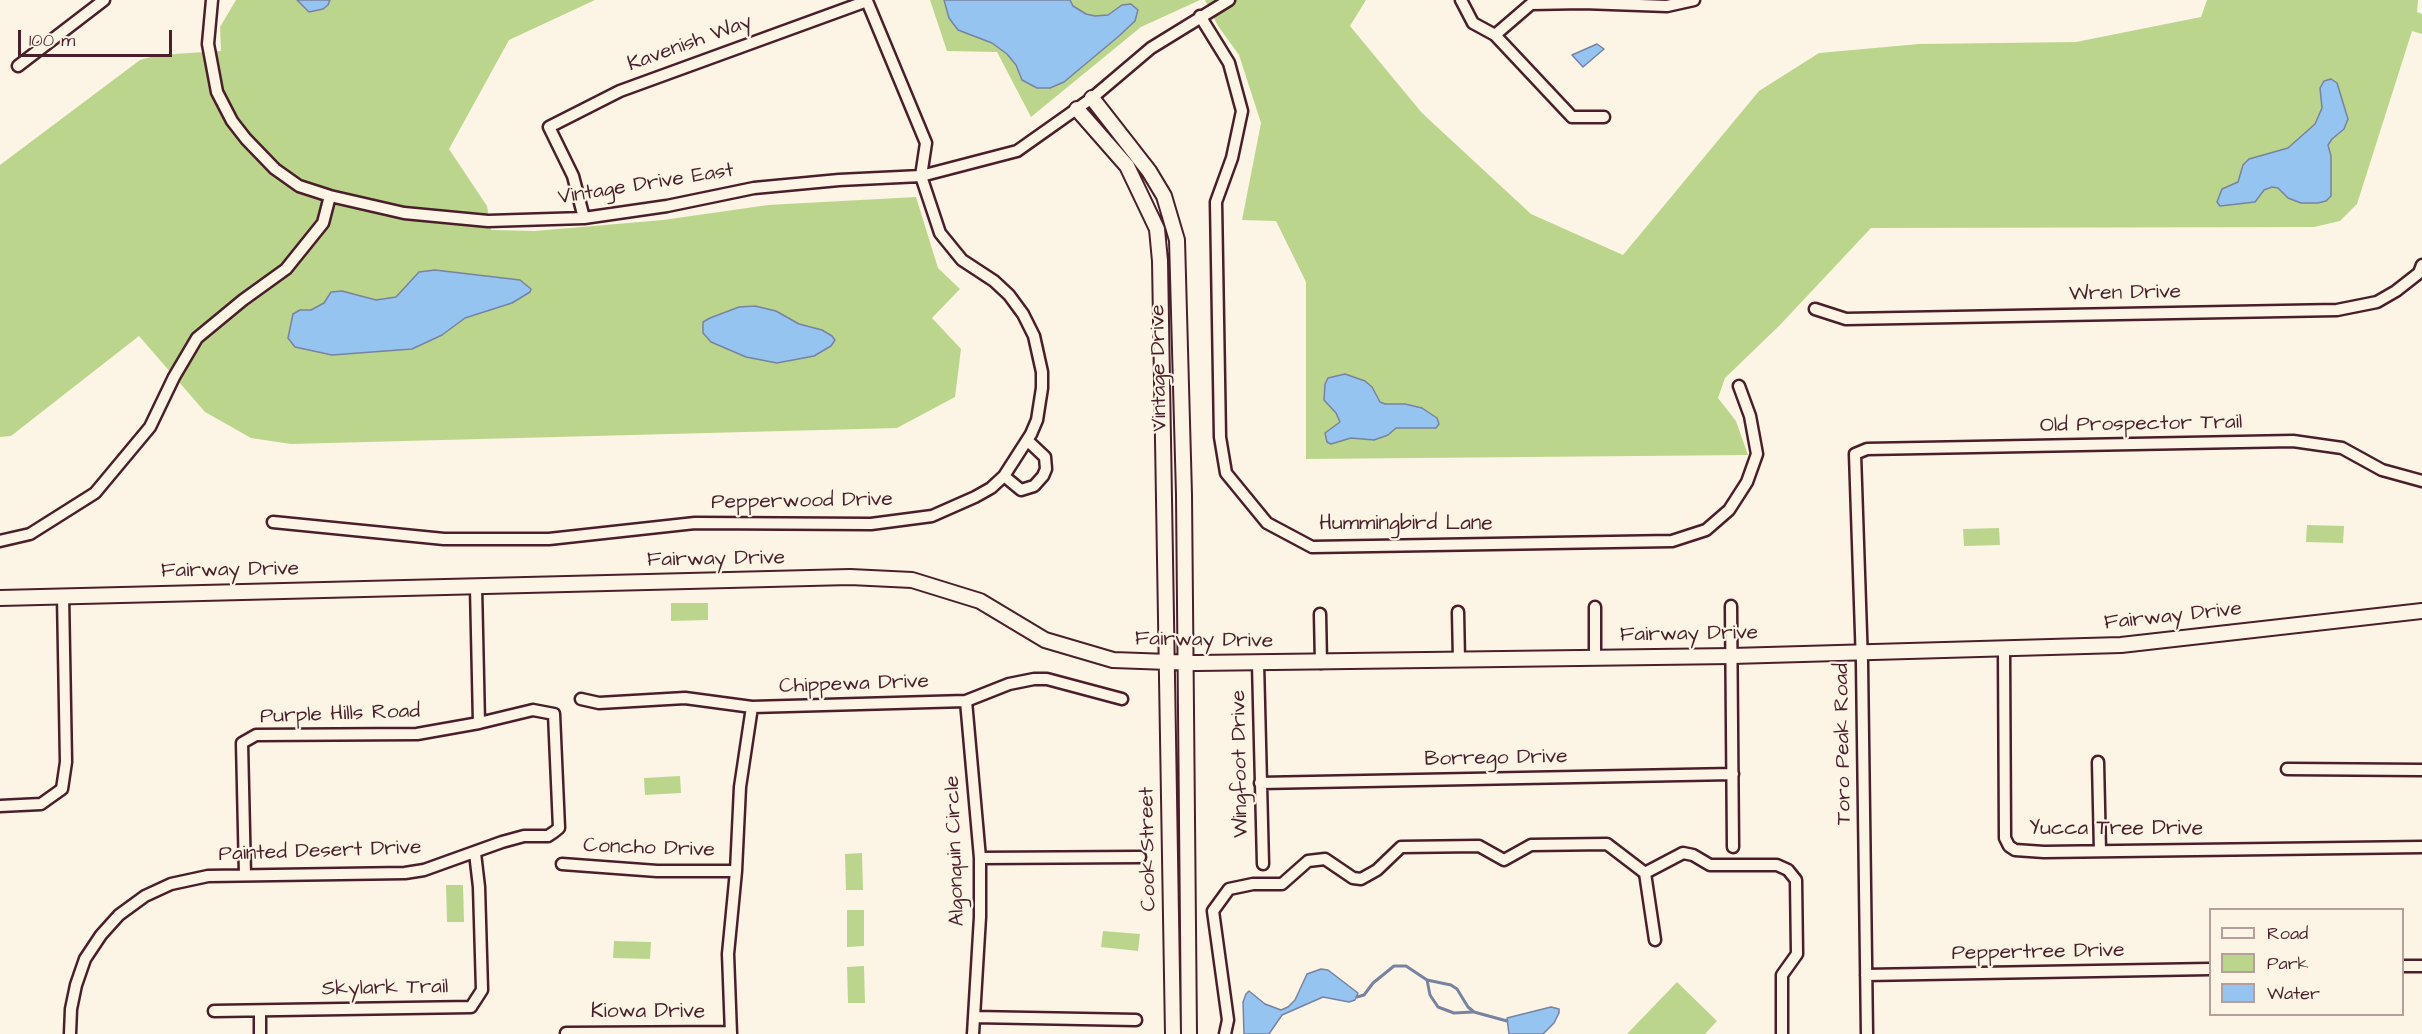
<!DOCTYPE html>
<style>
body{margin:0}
#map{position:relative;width:2422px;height:1034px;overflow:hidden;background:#fcf5e5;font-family:"Architects Daughter",sans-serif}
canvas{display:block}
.legend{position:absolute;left:2209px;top:908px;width:195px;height:108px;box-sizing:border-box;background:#fcf5e5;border:2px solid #b59f9b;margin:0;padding:8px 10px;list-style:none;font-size:18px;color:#4a1f2b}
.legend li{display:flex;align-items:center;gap:12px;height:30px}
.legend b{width:30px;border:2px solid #b59f9b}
.scale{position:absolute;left:18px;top:30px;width:154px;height:27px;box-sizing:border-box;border:3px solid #4a1f2b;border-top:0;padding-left:8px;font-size:18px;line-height:21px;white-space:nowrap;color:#4a1f2b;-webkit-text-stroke:4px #fcf5e5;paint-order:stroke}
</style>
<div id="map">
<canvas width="2422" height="1034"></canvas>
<ul class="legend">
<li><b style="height:8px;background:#fcf5e5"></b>Road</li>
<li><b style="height:16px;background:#bcd58c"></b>Park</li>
<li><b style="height:16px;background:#96c4f0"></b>Water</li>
</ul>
<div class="scale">100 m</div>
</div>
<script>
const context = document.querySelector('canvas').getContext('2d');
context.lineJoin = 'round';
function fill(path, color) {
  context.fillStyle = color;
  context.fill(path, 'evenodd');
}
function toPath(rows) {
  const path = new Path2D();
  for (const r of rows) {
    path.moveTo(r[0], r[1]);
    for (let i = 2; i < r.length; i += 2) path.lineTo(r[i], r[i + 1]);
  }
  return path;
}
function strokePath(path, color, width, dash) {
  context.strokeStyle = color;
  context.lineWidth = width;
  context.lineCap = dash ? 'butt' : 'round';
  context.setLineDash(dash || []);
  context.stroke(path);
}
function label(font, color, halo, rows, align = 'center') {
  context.font = font + ' "Architects Daughter",sans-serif';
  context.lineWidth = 4.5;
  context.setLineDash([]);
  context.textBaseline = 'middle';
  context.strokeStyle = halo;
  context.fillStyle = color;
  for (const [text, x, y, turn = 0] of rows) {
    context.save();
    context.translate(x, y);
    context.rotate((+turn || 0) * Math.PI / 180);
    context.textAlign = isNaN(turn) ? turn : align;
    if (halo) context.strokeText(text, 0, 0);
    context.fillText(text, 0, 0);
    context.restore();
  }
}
fill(toPath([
 [236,0,595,0,509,40,449,149,487,206,491,230,535,231,663,220,768,205,916,197,938,268,960,289,932,318,961,349,955,397,897,428,291,444,251,438,205,412,139,336,11,436,0,437,0,165,140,60,158,55,221,51,220,27],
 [930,0,1200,0,1141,27,1031,117,997,52,947,51],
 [1205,0,1366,0,1350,26,1422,113,1531,214,1623,255,1759,91,1819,53,1919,44,2076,42,2201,17,2207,0,2418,0,2417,12,2422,14,2422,34,2412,31,2357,204,2340,221,2314,227,1871,228,1779,326,1725,378,1718,398,1736,421,1748,455,1306,459,1306,282,1276,221,1242,220,1261,123,1239,55,1218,26],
 [2307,525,2344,526,2343,543,2306,542],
 [1999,528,2000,545,1964,546,1963,529],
 [708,603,708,620,671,621,671,603],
 [680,776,681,793,645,795,644,778],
 [862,853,863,890,846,890,845,854],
 [446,885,463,885,464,922,447,922],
 [847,910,864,910,864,946,847,947],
 [1103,931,1140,934,1138,951,1101,947],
 [614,941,651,942,650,959,613,958],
 [864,966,865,1003,848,1003,847,967],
 [1677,982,1717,1021,1705,1034,1627,1034]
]), '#bcd58c');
const water = toPath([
 [297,0,330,0,328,5,323,9,309,12,297,0],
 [944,0,1070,0,1073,6,1086,14,1095,16,1108,15,1122,5,1131,4,1138,10,1135,21,1119,36,1064,82,1050,88,1037,88,1022,80,1016,65,1007,54,992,43,958,30,949,18,944,0],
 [1597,44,1604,49,1583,67,1572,55,1597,44],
 [2331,79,2337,83,2348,119,2344,129,2332,139,2328,145,2331,156,2331,196,2326,201,2318,203,2301,203,2288,198,2278,188,2272,187,2264,190,2255,202,2220,206,2217,202,2222,189,2238,182,2243,165,2249,159,2288,148,2315,124,2322,108,2320,88,2324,81,2331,79],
 [435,270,520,280,531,289,530,292,512,303,465,318,442,335,412,349,332,355,295,347,288,338,293,314,300,310,311,310,324,303,331,292,342,291,376,300,396,297,419,272,435,270],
 [755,306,776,311,799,324,822,330,832,336,835,340,831,346,814,356,777,363,746,357,711,342,703,333,703,322,710,318,739,307,755,306],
 [1345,374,1365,381,1372,387,1380,402,1385,404,1405,404,1422,408,1437,418,1439,424,1436,428,1396,428,1388,435,1374,440,1351,438,1331,444,1327,442,1325,433,1340,422,1336,413,1324,400,1325,384,1328,378,1345,374],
 [1321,969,1328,970,1358,993,1355,1000,1349,1002,1323,997,1282,1015,1269,1034,1244,1034,1243,1002,1246,994,1249,991,1265,1004,1281,1010,1288,1007,1295,1000,1307,974,1321,969],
 [1551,1007,1559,1009,1559,1013,1554,1023,1543,1034,1509,1034,1507,1018,1551,1007]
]);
fill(water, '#96c4f0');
strokePath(water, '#7882a1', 1.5);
strokePath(toPath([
 [1427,980,1430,995,1438,1007,1454,1013,1473,1012],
 [1357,997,1364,995,1373,983,1394,966,1406,966,1427,980,1451,985,1457,989,1468,1007,1474,1012,1507,1021]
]), '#7882a1', 3);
const street = toPath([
 [212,0,208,44,217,92,232,121,246,139,275,169,299,186,330,196,404,213,488,221,584,218,667,206,754,188,839,180,921,176,1017,151,1092,98,1151,48,1229,0],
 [1461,0,1473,23,1495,35,1572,117,1604,117],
 [1200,16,1229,63,1242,111,1232,158,1216,202,1220,437,1226,473,1267,523,1312,547,1672,541,1706,530,1729,510,1747,482,1757,454,1750,416,1739,386],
 [1495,35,1531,4,1583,3,1667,6,1694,0],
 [18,66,104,0],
 [1815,309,1846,319,2337,310,2377,302,2396,291,2419,273,2422,265],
 [1004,476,1021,490,1034,486,1043,476,1046,469,1045,457,1028,441],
 [273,522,444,539,549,539,695,523,871,524,932,516,975,497,991,488,1004,476,1031,434,1037,420,1042,388,1042,372,1034,336,1023,314,1009,295,994,281,962,260,940,233,921,176,926,143,867,1,620,91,549,127,573,176,584,218],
 [0,541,30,534,95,493,150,427,174,377,197,338,243,300,286,269,323,223,330,196],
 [476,587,479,723],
 [1731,606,1733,847],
 [1595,607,1595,658],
 [1458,612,1459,660],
 [1320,614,1321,663],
 [2004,649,2005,838,2009,846,2015,850,2044,852,2422,847],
 [1258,663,1263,864],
 [581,699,599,703,685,698,752,707,966,701,1009,684,1034,679,1047,679,1122,699],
 [966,701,980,858,980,917,973,1034],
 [2098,762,2100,851],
 [2287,769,2422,770],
 [1260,783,1733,774],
 [0,806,41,804,62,789,66,762,63,596],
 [980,858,1140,857],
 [562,864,657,871,736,871],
 [1645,873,1655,940],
 [2402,966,2422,966],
 [1866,975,2210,969],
 [214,1011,471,1007,482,990,479,887,475,853],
 [260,1011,260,1034],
 [974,1017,1136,1020],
 [566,1033,731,1032],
 [70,1034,71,1009,76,985,85,959,101,935,119,915,145,896,171,884,208,876,405,873,424,870,502,842,524,836,548,836,554,832,559,828,554,714,533,710,479,723,417,734,256,735,242,743,245,875],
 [731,1034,728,954,736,871,740,787,752,707],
 [1225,1034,1228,1020,1213,911,1229,889,1253,884,1282,884,1308,861,1325,859,1353,878,1361,879,1377,870,1401,847,1479,846,1504,860,1531,845,1607,844,1645,873,1683,853,1693,855,1710,865,1777,865,1788,870,1796,880,1797,954,1782,975,1782,1034],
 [1867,1034,1862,663,1855,454,1867,449,2293,441,2342,448,2382,470,2422,481]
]);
const secondary = toPath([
 [1092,98,1149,171,1164,196,1177,240,1184,495,1189,1034],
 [1077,109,1127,166,1157,229,1160,261,1173,1034],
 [0,598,850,577,912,580,980,601,1045,640,1113,660,1197,663,1732,656,2121,645,2422,611]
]);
strokePath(street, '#4a1f2b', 15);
strokePath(secondary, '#4a1f2b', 18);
strokePath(street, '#fcf5e5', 10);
strokePath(secondary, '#fcf5e5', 14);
label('21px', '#4a1f2b', '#fcf5e5', [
 ["Kavenish Way",690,44,-20],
 ["Vintage Drive East",646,185,-9],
 ["Wren Drive",2125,294,-1],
 ["Vintage Drive",1160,368,-91],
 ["Old Prospector Trail",2141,425,-1],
 ["Pepperwood Drive",802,502,-1],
 ["Hummingbird Lane",1406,525],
 ["Fairway Drive",716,560,-1],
 ["Fairway Drive",230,571,-1],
 ["Fairway Drive",2173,617,-6],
 ["Fairway Drive",1689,635,-1],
 ["Fairway Drive",1204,641,1],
 ["Chippewa Drive",854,685,-2],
 ["Purple Hills Road",340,715,-2],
 ["Toro Peak Road",1844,744,-91],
 ["Borrego Drive",1496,759,-1],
 ["Wingfoot Drive",1241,764,-91],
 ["Yucca Tree Drive",2116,830],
 ["Concho Drive",649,849,2],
 ["Cook Street",1149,849,-91],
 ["Algonquin Circle",956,851,-92],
 ["Painted Desert Drive",320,852,-2],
 ["Peppertree Drive",2038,953,-1],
 ["Skylark Trail",385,989,-1],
 ["Kiowa Drive",648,1013]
]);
</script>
